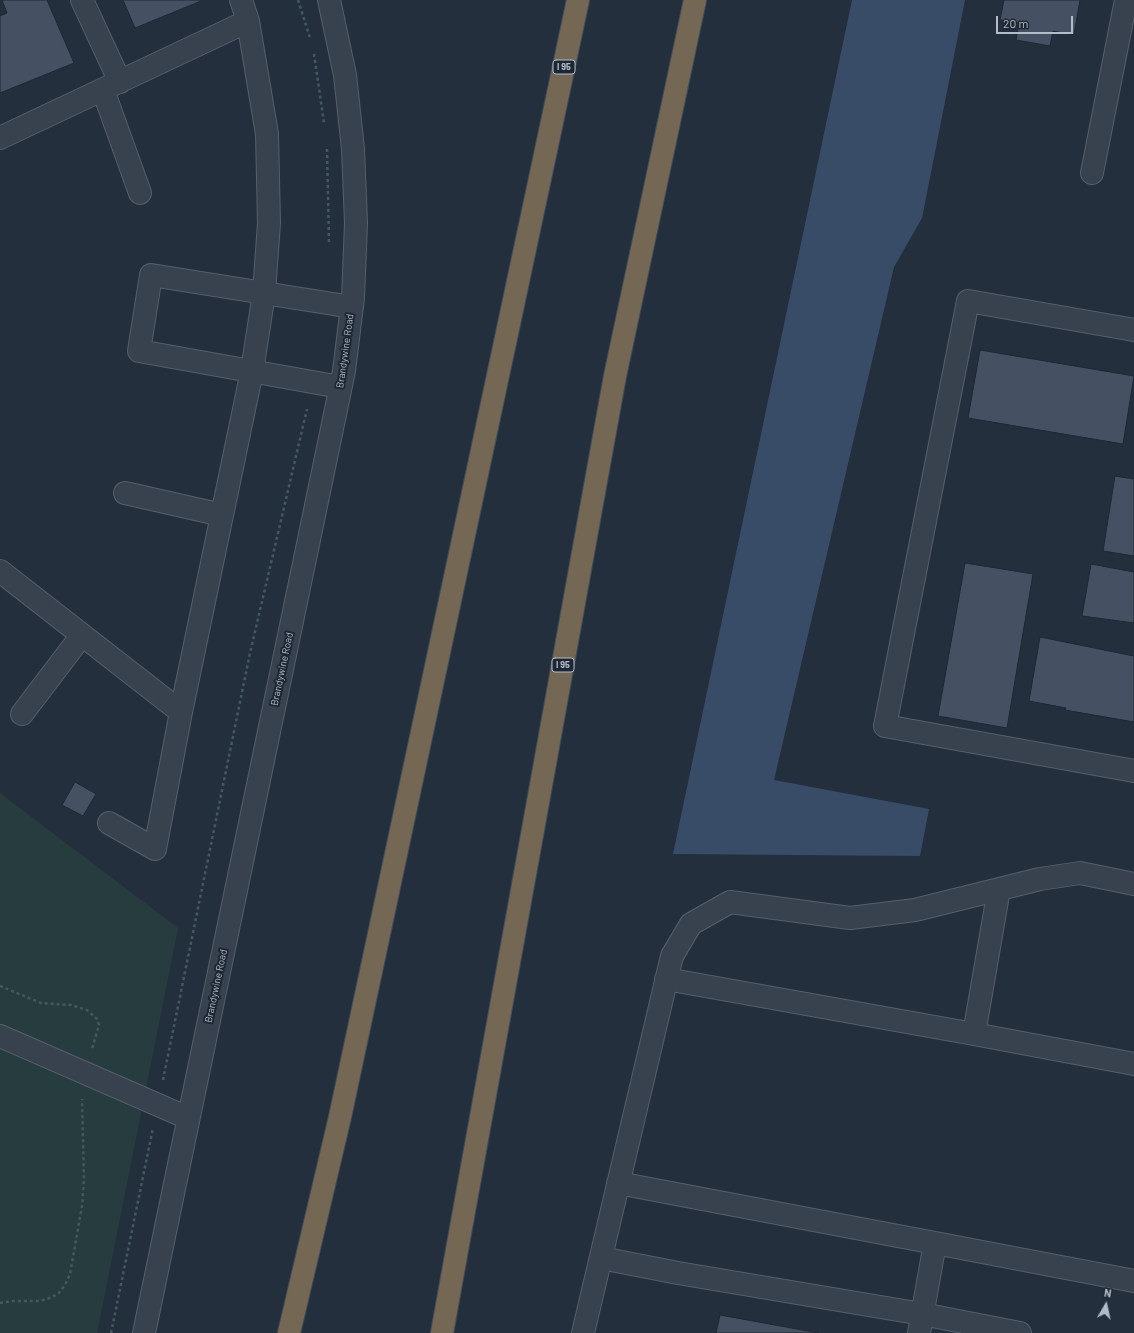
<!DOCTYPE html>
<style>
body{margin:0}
#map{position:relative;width:1134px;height:1333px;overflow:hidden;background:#242f3e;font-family:Barlow,sans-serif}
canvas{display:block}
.north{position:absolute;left:1086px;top:1285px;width:40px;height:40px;-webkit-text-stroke:3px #1d2633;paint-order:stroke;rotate:9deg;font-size:11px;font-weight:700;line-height:16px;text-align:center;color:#b4bcc9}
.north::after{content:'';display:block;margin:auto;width:14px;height:18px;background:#b4bcc9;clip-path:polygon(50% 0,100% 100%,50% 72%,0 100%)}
.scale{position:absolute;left:996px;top:16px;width:77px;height:18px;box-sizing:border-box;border:2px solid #b4bcc9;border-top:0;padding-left:5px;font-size:12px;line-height:14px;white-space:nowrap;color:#b4bcc9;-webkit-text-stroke:3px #1d2633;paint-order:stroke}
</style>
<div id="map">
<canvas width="1134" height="1333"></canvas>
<div class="north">N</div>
<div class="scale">20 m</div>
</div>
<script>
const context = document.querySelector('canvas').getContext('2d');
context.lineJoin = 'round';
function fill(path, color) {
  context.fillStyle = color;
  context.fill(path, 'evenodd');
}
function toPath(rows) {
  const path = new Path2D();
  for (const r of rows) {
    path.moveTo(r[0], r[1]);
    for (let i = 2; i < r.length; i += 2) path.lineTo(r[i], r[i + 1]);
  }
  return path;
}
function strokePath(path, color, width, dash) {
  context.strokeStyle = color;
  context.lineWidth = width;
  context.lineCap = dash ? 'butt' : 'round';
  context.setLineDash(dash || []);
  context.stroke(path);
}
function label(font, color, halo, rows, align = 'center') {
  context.font = font + ' Barlow,sans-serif';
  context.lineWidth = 4;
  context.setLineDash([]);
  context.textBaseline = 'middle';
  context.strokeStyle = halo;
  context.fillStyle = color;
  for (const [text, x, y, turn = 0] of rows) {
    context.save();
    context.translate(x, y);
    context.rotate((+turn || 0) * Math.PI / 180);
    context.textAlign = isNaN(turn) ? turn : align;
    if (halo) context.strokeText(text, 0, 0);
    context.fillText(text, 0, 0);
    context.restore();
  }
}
fill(toPath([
 [0,793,178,928,97,1333,0,1333]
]), '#263c3f');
fill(toPath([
 [852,0,965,0,922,218,894,267,774,780,929,809,920,856,673,854]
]), '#394c67');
const building = toPath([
 [2,0,47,0,74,63,0,93,0,16,7,13,2,0],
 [123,0,201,0,201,1,135,28,123,0],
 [1004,0,1080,0,1074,35,1053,31,1050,46,1016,40,1019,23,1000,20,1004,0],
 [980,350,1134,376,1123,444,968,418,980,350],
 [1115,476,1134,479,1134,556,1103,551,1115,476],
 [965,563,1033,574,1007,728,938,716,965,563],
 [1091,564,1134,572,1134,623,1082,616,1091,564],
 [1040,637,1134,656,1134,722,1065,710,1066,708,1029,701,1040,637],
 [75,782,96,794,83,816,62,805,75,782],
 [720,1315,819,1333,716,1333,720,1315]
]);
fill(building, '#455162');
strokePath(building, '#1f2835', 1);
const minor = toPath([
 [82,0,120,82],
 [103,90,140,193],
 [0,138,248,21],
 [1092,173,1126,0],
 [1134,330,968,301,885,726,1134,771],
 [340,387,139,351,151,275,352,307],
 [125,493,222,515],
 [0,571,181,712,252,371,264,293,269,223,267,134,248,21,241,0],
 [22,714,82,635],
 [109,823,155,849,181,712],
 [999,889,974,1034,1134,1064],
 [666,979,974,1034],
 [0,1036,188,1118],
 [618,1183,935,1243,919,1333],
 [935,1243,1134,1281],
 [601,1258,678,1273,922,1314,1020,1333],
 [144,1333,344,371,353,298,356,223,353,149,345,75,329,0],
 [583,1333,672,956,691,924,730,902,850,918,915,910,1040,879,1080,873,1134,884]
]);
const highway = toPath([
 [289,1333,340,1117,578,0],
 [442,1333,615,376,695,0]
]);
strokePath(minor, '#565f6c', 24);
strokePath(highway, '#434c59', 24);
strokePath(toPath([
 [298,0,310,38],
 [314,54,324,123],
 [327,149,329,242],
 [0,986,41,1003,71,1005,87,1010,97,1019,99,1025,92,1049],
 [163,1080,250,653,307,409],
 [0,1303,12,1301,40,1301,50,1298,58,1294,65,1285,70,1274,82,1206,84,1180,82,1099],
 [111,1333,153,1128]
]), '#44595c', 2.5, [3, 3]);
strokePath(minor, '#38414e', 22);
strokePath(highway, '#746855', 22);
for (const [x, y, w] of [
 [564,67,22],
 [563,665,22]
]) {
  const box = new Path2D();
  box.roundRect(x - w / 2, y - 7, w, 14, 3);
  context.fillStyle = '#1d2633';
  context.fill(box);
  strokePath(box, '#b4bcc9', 1);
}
label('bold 9px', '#b4bcc9', null, [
 ["I 95",564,67],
 ["I 95",563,665]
]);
label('10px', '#b4bcc9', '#1d2633', [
 ["Brandywine Road",345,351,-82],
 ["Brandywine Road",282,669,-78],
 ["Brandywine Road",216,986,-78]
]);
</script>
